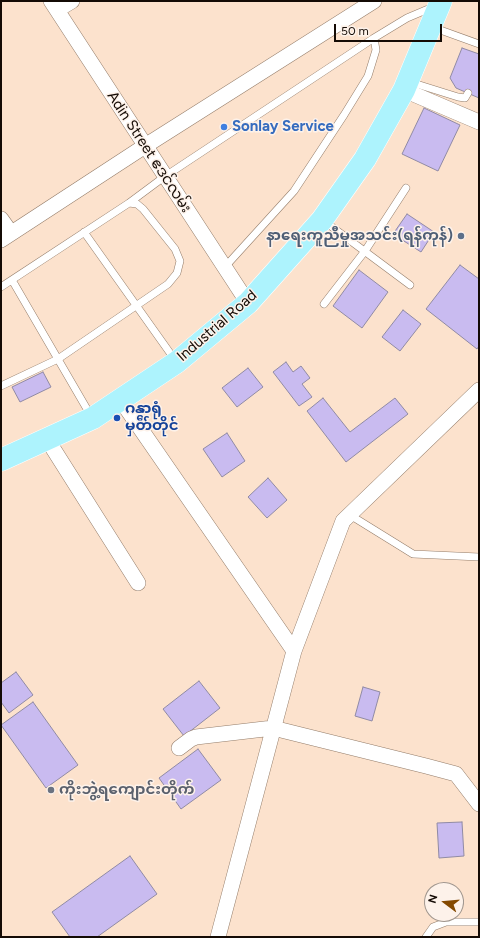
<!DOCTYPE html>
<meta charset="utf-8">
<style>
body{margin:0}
#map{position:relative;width:480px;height:938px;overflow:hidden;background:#fce2cd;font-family:Figtree,sans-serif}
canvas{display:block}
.frame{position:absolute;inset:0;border:2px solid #140b05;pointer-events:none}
.north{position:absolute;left:424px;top:882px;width:40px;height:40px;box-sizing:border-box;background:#fdf2ea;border:1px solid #a0968e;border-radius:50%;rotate:286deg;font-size:11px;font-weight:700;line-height:16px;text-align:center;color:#140b05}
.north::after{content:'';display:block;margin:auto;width:14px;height:18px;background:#844900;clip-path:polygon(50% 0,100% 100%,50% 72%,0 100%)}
.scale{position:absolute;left:334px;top:24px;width:108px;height:18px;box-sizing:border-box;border:2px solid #140b05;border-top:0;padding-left:5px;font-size:12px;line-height:14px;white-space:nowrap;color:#140b05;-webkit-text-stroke:3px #fdf2ea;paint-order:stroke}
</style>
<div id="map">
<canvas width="480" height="938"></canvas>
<div class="frame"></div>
<div class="north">N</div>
<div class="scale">50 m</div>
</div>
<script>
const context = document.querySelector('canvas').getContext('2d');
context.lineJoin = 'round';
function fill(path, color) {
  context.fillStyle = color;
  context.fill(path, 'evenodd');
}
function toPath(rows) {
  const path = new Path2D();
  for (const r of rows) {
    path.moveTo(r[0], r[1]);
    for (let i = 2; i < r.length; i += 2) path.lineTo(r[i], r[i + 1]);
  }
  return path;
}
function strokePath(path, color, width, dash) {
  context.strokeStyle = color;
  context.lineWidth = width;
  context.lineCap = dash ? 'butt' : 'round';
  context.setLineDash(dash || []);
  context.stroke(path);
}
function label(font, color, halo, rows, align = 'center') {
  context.font = font + ' Figtree,"Noto Sans Myanmar",sans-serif';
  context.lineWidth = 3;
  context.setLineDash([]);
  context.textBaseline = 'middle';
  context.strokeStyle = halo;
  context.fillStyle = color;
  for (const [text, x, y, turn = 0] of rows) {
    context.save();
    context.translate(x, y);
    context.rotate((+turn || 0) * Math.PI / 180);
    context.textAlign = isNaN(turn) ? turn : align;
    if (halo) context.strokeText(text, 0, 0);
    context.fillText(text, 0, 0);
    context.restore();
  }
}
const building = toPath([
 [462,48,479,54,479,98,456,88,450,78,462,48],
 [424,108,460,125,438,171,402,154,424,108],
 [407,214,434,232,421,252,393,234,407,214],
 [460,265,479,279,479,346,477,349,426,309,460,265],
 [359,270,388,292,362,328,333,306,359,270],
 [403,310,421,324,400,351,382,337,403,310],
 [286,362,293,372,301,366,310,378,302,384,312,397,299,406,273,372,286,362],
 [248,368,263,387,237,407,222,388,248,368],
 [43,372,51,387,20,402,12,387,43,372],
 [323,398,350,432,395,398,408,414,346,462,307,411,323,398],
 [227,433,245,461,222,477,203,449,227,433],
 [268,478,287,500,267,518,248,497,268,478],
 [16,672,33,695,9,713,1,702,1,683,16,672],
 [199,681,220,708,184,736,163,709,199,681],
 [363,687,380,692,372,721,355,716,363,687],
 [33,702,78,765,46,788,1,725,33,702],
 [198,749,221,780,181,809,159,778,198,749],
 [462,822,464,856,439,858,437,823,462,822],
 [130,856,157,894,97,937,70,937,52,912,130,856]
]);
fill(building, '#c9bbf0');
strokePath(building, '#908aa4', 1);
const service = toPath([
 [432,27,479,44],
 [410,82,458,97,465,98,468,93],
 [129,203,164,177,374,38,407,18,433,7],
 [324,221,410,285],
 [84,232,175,360],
 [224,268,294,191,344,115,368,76,376,50,374,38],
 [12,280,91,416],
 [1,287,129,203,137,204,143,209,175,249,180,261,177,273,168,284,58,359,1,386],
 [324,304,365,251,406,188],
 [350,515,413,554,479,557],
 [426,937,433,927,446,922,479,922]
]);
const minor = toPath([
 [51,1,248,303],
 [57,10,72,1],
 [404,90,479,122],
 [1,219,11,233],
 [1,240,145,146,374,1],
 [120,399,294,651,218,937],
 [47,439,138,583],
 [294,651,343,521,479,390],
 [179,748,191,739,196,737,273,728,426,766,456,774,479,804]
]);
const primary = toPath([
 [1,460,93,418,177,362,248,303,322,220,365,159,404,90,441,1]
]);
strokePath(service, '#947d6a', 8);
strokePath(minor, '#947d6a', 16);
strokePath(primary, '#fff', 23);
strokePath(service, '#fff', 7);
strokePath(minor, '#fff', 15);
strokePath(primary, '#adf3fd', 22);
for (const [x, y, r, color] of [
 [224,127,4,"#3f7fe0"],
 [461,236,4,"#5c6f8a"],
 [117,418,4,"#1a4fb4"],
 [51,790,4,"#6b7280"]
]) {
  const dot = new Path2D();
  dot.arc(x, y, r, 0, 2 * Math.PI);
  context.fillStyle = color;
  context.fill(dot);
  strokePath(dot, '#fdf2ea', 1.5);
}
label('bold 15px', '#366cbe', '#fdf2ea', [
 ["Sonlay Service",232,127]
], 'left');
label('15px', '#140b05', '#fdf2ea', [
 ["Adin Street ဧဒင်လမ်း",149,152,57],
 ["Industrial Road",217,326,-41]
]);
label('bold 15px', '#4e5e75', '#fdf2ea', [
 ["နာရေးကူညီမှုအသင်း(ရန်ကုန်)",453,236]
], 'right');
label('bold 15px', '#164399', '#fdf2ea', [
 ["ဂန္ဓာရုံ",125,409],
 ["မှတ်တိုင်",125,426]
], 'left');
label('bold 15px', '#5b616d', '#fdf2ea', [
 ["ကိုးဘွဲ့ရကျောင်းတိုက်",59,790]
], 'left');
</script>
